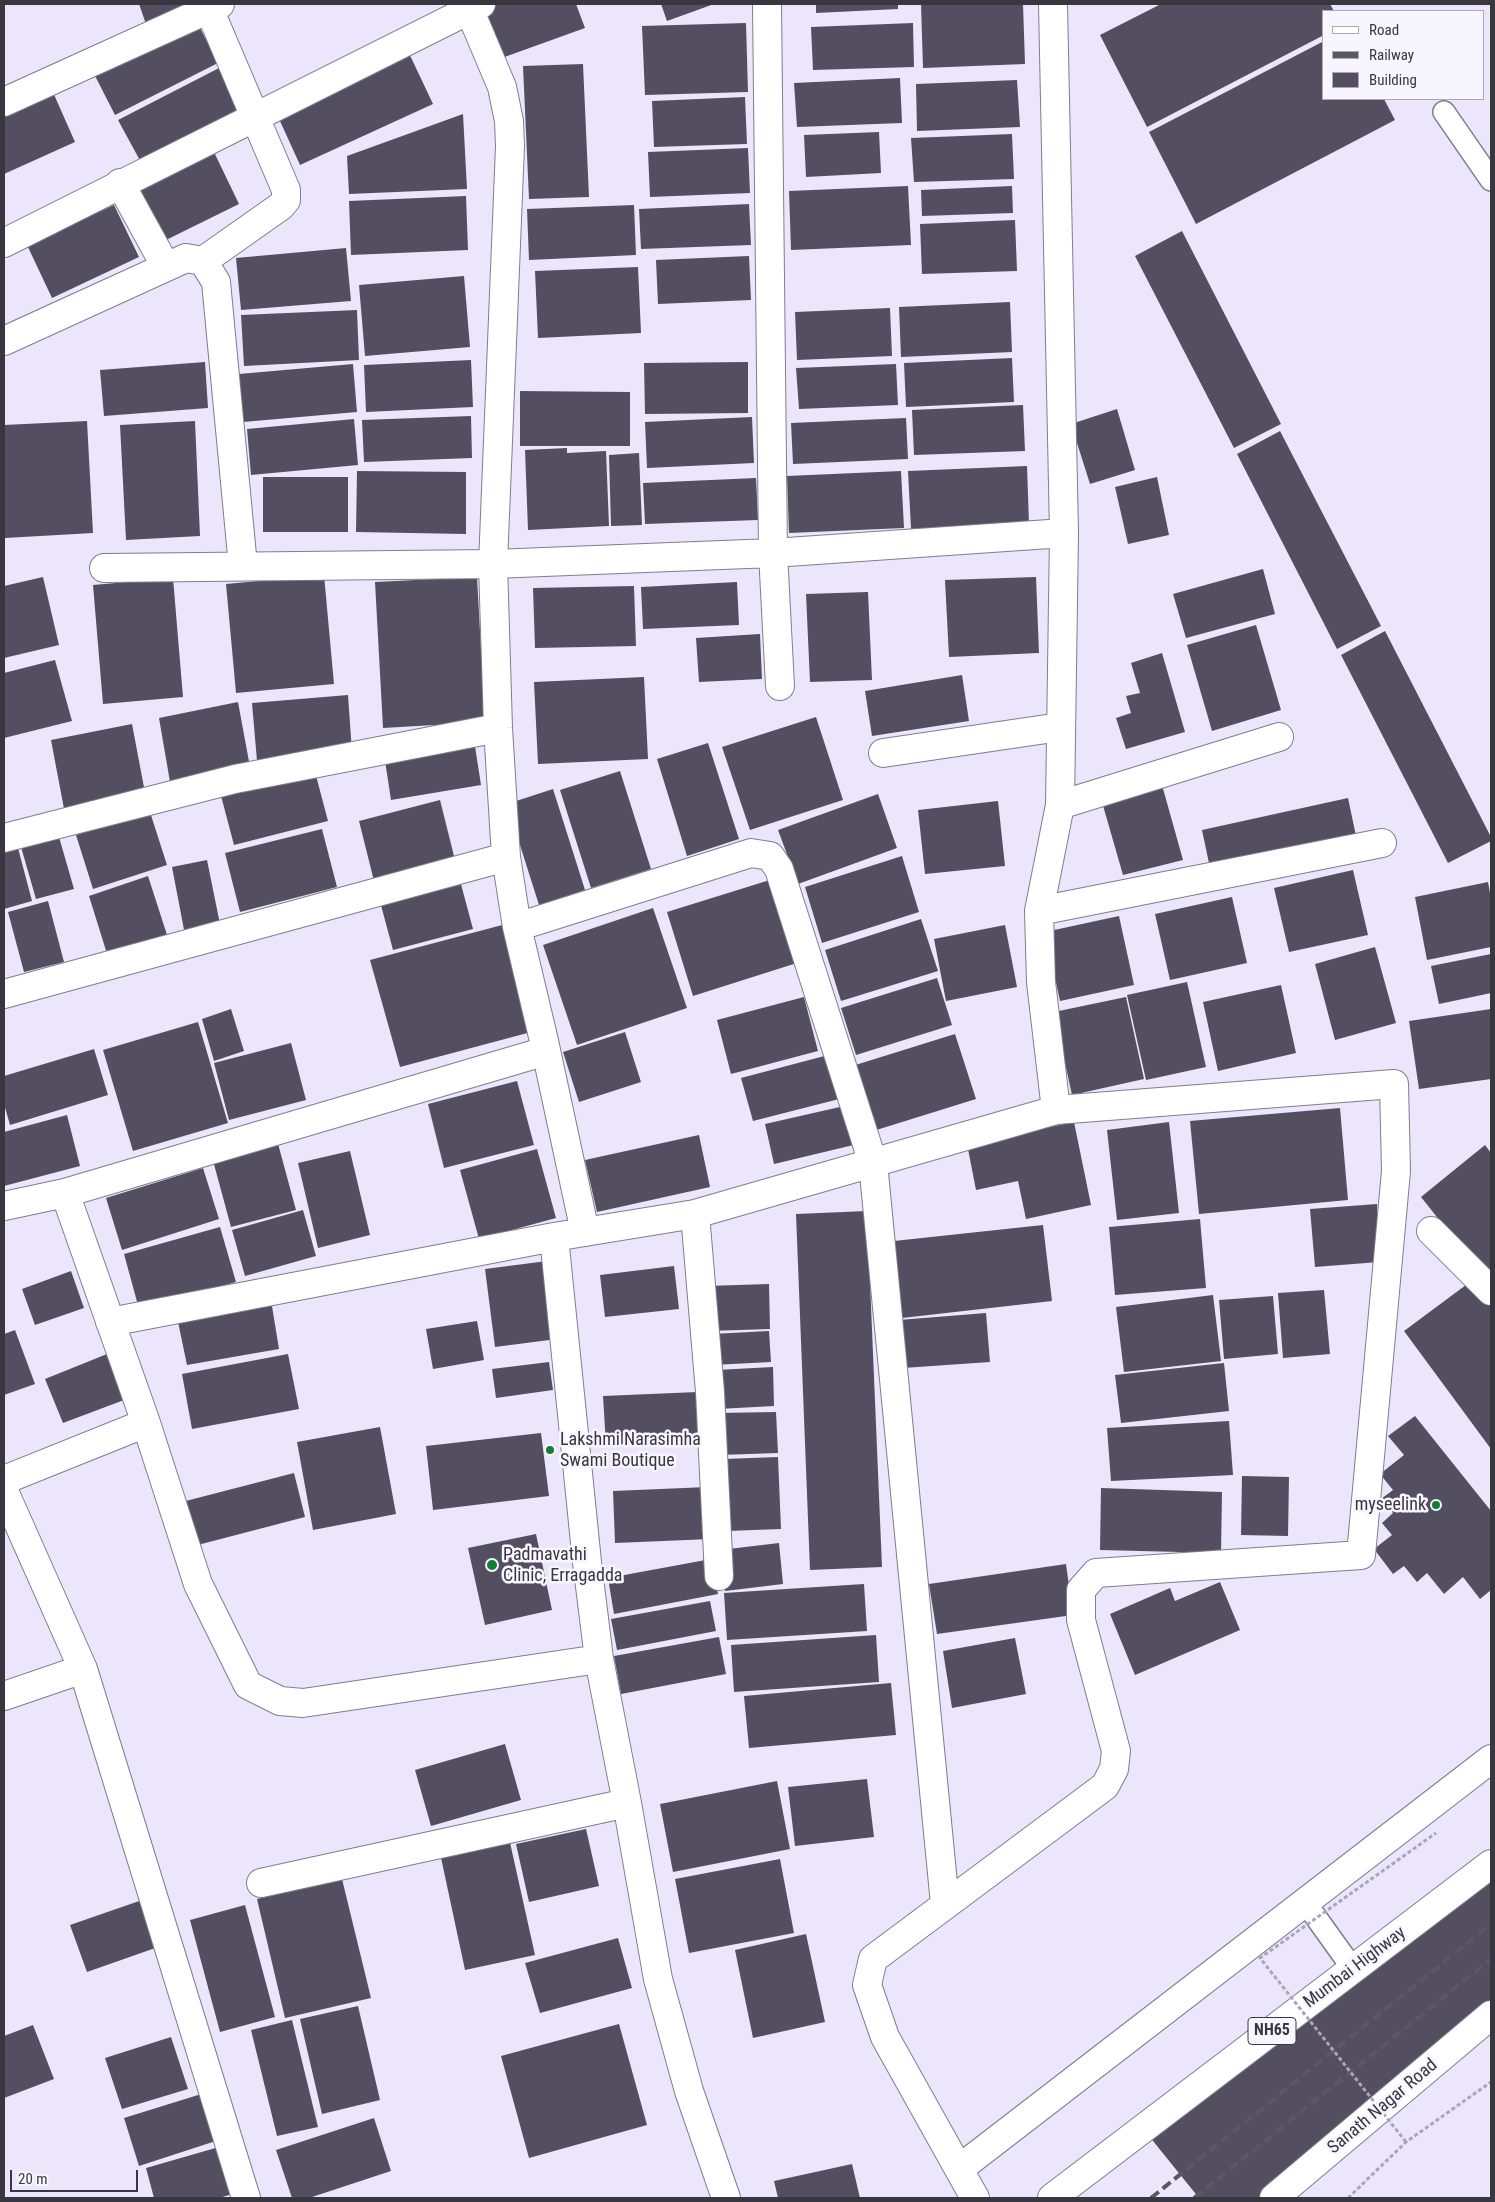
<!DOCTYPE html>
<style>
body{margin:0}
#map{position:relative;width:1495px;height:2202px;overflow:hidden;background:#ebe6fb;font-family:"Roboto Condensed",sans-serif}
canvas{display:block}
.frame{position:absolute;inset:0;border:5px solid #38363e;pointer-events:none}
.legend{position:absolute;left:1322px;top:10px;width:162px;height:90px;box-sizing:border-box;background:#f7f5fe;border:1px solid #aba9b1;margin:0;padding:6px 9px;list-style:none;font-size:15px;color:#38363e}
.legend li{display:flex;align-items:center;gap:10px;height:25px}
.legend b{width:25px;border:1px solid #aba9b1}
.scale{position:absolute;left:10px;top:2170px;width:128px;height:22px;box-sizing:border-box;border:2px solid #38363e;border-top:0;padding-left:6px;font-size:15px;line-height:18px;white-space:nowrap;color:#38363e;-webkit-text-stroke:4px #f7f5fe;paint-order:stroke}
</style>
<div id="map">
<canvas width="1495" height="2202"></canvas>
<div class="frame"></div>
<ul class="legend">
<li><b style="height:6px;background:#fff"></b>Road</li>
<li><b style="height:6px;background:#5a5862"></b>Railway</li>
<li><b style="height:14px;background:#544f60"></b>Building</li>
</ul>
<div class="scale">20 m</div>
</div>
<script>
const context = document.querySelector('canvas').getContext('2d');
context.lineJoin = 'round';
function fill(path, color) {
  context.fillStyle = color;
  context.fill(path, 'evenodd');
}
function toPath(rows) {
  const path = new Path2D();
  for (const r of rows) {
    path.moveTo(r[0], r[1]);
    for (let i = 2; i < r.length; i += 2) path.lineTo(r[i], r[i + 1]);
  }
  return path;
}
function strokePath(path, color, width, dash) {
  context.strokeStyle = color;
  context.lineWidth = width;
  context.lineCap = dash ? 'butt' : 'round';
  context.setLineDash(dash || []);
  context.stroke(path);
}
function label(font, color, halo, rows, align = 'center') {
  context.font = font + ' "Roboto Condensed",sans-serif';
  context.lineWidth = 5;
  context.setLineDash([]);
  context.textBaseline = 'middle';
  context.strokeStyle = halo;
  context.fillStyle = color;
  for (const [text, x, y, turn = 0] of rows) {
    context.save();
    context.translate(x, y);
    context.rotate((+turn || 0) * Math.PI / 180);
    context.textAlign = isNaN(turn) ? turn : align;
    if (halo) context.strokeText(text, 0, 0);
    context.fillText(text, 0, 0);
    context.restore();
  }
}
fill(toPath([
 [139,4,184,4,187,13,147,27],
 [493,4,576,4,585,28,499,59,481,8],
 [661,4,714,4,667,21],
 [816,4,898,4,898,9,816,13],
 [921,4,1023,4,1025,64,923,68],
 [1161,4,1330,4,1334,11,1324,11,1324,35,1147,127,1100,35],
 [195,18,218,63,115,115,92,70],
 [746,23,748,92,645,95,642,26],
 [913,23,914,67,813,70,811,27],
 [1324,41,1324,99,1384,99,1395,120,1196,224,1149,132],
 [407,49,433,104,300,165,275,110],
 [583,64,589,197,529,199,523,66],
 [223,66,247,113,143,166,118,120],
 [900,78,902,123,797,127,794,83],
 [1017,80,1020,127,917,131,916,84],
 [52,90,75,142,4,174,4,111],
 [745,97,747,144,654,147,652,101],
 [463,114,467,189,349,194,347,156],
 [879,132,881,173,806,177,804,135],
 [1012,134,1014,179,914,182,911,138],
 [748,148,750,193,650,197,648,152],
 [213,150,239,204,162,242,135,187],
 [908,186,911,245,791,250,789,191],
 [1012,186,1013,213,922,216,921,190],
 [466,196,468,250,351,255,349,201],
 [749,204,751,245,641,249,639,209],
 [114,205,139,257,52,298,27,245],
 [634,205,636,255,529,260,527,209],
 [1015,220,1017,271,922,274,920,224],
 [1182,231,1281,424,1234,448,1135,256],
 [346,248,351,301,241,310,236,258],
 [749,256,751,300,658,304,656,260],
 [638,267,641,333,538,338,535,271],
 [464,276,470,347,365,356,359,285],
 [1010,302,1012,352,901,357,899,307],
 [890,308,892,356,797,360,795,312],
 [357,310,359,360,244,366,241,315],
 [1012,358,1014,402,906,407,904,363],
 [471,360,473,407,366,412,364,365],
 [205,362,208,408,104,416,100,370],
 [748,362,748,413,645,414,644,363],
 [353,364,357,412,243,422,239,374],
 [896,364,898,405,799,409,796,368],
 [520,391,630,392,630,446,520,446],
 [1023,405,1025,451,914,455,912,410],
 [1117,409,1135,470,1090,484,1071,424],
 [471,416,472,458,364,462,362,420],
 [752,417,754,463,647,468,645,422],
 [906,418,908,459,793,464,791,423],
 [354,419,358,465,251,475,247,429],
 [87,421,93,533,5,538,4,425],
 [195,421,200,536,126,540,120,425],
 [1280,431,1381,626,1337,649,1237,454],
 [567,448,567,453,606,451,609,526,528,530,525,450],
 [639,453,642,525,611,526,609,455],
 [1027,466,1029,524,911,529,908,471],
 [357,471,466,472,466,534,356,532],
 [901,471,904,528,789,533,787,476],
 [263,477,348,477,348,532,263,532],
 [1157,477,1169,535,1128,544,1115,487],
 [756,478,758,520,645,524,643,483],
 [1263,569,1275,614,1186,638,1173,594],
 [324,575,334,684,236,693,226,584],
 [43,577,59,645,4,658,4,586],
 [477,577,485,722,383,728,375,582],
 [1036,577,1039,653,949,657,945,580],
 [173,578,183,697,103,704,93,585],
 [737,582,739,625,643,629,641,587],
 [634,586,636,646,535,648,533,588],
 [868,592,872,680,810,682,806,594],
 [1256,625,1281,710,1212,731,1187,645],
 [1385,631,1491,837,1491,841,1448,863,1341,655],
 [760,634,762,679,699,682,696,638],
 [1162,653,1185,732,1126,749,1116,718,1131,713,1126,696,1140,693,1131,663],
 [55,660,72,721,4,738,4,673],
 [962,675,969,721,872,736,865,691],
 [644,677,648,759,538,764,534,682],
 [348,695,352,752,257,761,252,703],
 [238,702,250,767,170,782,159,718],
 [816,717,843,800,750,830,722,747],
 [132,724,146,798,65,814,51,740],
 [474,740,481,785,391,800,384,754],
 [708,743,739,839,687,856,657,759],
 [314,768,328,821,234,845,220,792],
 [620,771,651,869,591,888,560,790],
 [1162,785,1183,860,1123,875,1102,802],
 [553,789,585,890,539,905,507,804],
 [878,794,897,848,798,884,778,830],
 [1348,798,1356,836,1210,868,1202,830],
 [440,800,455,860,374,881,359,821],
 [998,801,1005,866,925,874,918,810],
 [150,812,167,865,93,889,76,835],
 [322,829,337,887,240,912,225,853],
 [59,837,74,889,36,899,21,847],
 [18,848,32,901,4,909,4,851],
 [902,856,919,912,822,943,805,887],
 [207,860,221,929,185,935,172,867],
 [1353,870,1368,935,1289,952,1274,888],
 [458,873,473,929,393,950,378,894],
 [148,876,168,938,108,957,89,896],
 [773,879,800,962,693,996,667,912],
 [1488,882,1491,898,1491,947,1427,960,1415,897],
 [1232,897,1247,963,1170,980,1155,914],
 [48,901,64,962,24,972,8,912],
 [653,908,687,1008,577,1045,543,945],
 [1119,916,1134,985,1060,1001,1045,932],
 [921,919,938,971,841,1001,825,950],
 [506,924,535,1031,400,1067,370,960],
 [1005,925,1017,987,946,1001,934,939],
 [1375,947,1396,1023,1335,1040,1315,964],
 [1491,954,1491,993,1439,1004,1431,966],
 [937,978,952,1025,856,1055,841,1008],
 [1187,982,1206,1067,1146,1080,1127,995],
 [1281,985,1296,1053,1218,1071,1203,1002],
 [804,997,818,1051,731,1074,717,1020],
 [1126,997,1144,1079,1072,1095,1054,1012],
 [231,1009,244,1051,214,1061,202,1019],
 [1491,1009,1491,1079,1419,1089,1409,1021],
 [198,1022,228,1123,133,1151,103,1050],
 [625,1032,641,1082,579,1102,563,1052],
 [955,1034,976,1099,870,1132,849,1067],
 [291,1043,306,1100,229,1120,214,1063],
 [94,1049,108,1095,10,1125,4,1104,4,1076],
 [832,1054,843,1098,753,1121,741,1078],
 [517,1081,534,1145,444,1168,428,1104],
 [853,1104,862,1143,774,1164,765,1124],
 [1340,1108,1348,1200,1199,1214,1190,1121],
 [67,1115,80,1166,4,1186,4,1132],
 [1074,1122,1091,1205,1026,1219,1018,1181,976,1190,967,1144],
 [1169,1122,1179,1213,1117,1220,1107,1130],
 [699,1135,710,1187,597,1212,585,1160],
 [277,1140,296,1210,231,1227,212,1157],
 [1485,1145,1491,1153,1491,1285,1421,1197],
 [537,1149,556,1218,479,1239,460,1170],
 [350,1151,370,1235,318,1248,298,1163],
 [203,1168,219,1219,122,1250,106,1198],
 [1377,1204,1379,1262,1315,1267,1310,1209],
 [303,1210,316,1256,245,1276,232,1230],
 [867,1211,882,1567,810,1570,796,1214],
 [1200,1219,1206,1288,1115,1295,1109,1227],
 [1043,1225,1052,1301,902,1318,894,1241],
 [220,1227,236,1282,139,1309,124,1254],
 [547,1261,557,1339,495,1347,485,1269],
 [674,1266,679,1309,605,1317,600,1275],
 [71,1271,84,1308,35,1325,22,1289],
 [1474,1279,1491,1302,1491,1449,1404,1331],
 [769,1284,770,1329,708,1331,706,1286],
 [1324,1290,1330,1354,1283,1358,1278,1293],
 [1213,1295,1221,1361,1124,1372,1116,1307],
 [1273,1296,1278,1354,1224,1359,1219,1300],
 [271,1300,279,1349,187,1365,177,1317],
 [986,1313,990,1362,903,1368,899,1320],
 [477,1321,484,1360,433,1369,426,1329],
 [15,1330,35,1384,4,1395,4,1334],
 [769,1331,771,1362,713,1365,712,1334],
 [107,1354,124,1400,63,1423,45,1379],
 [288,1354,299,1409,192,1429,182,1374],
 [549,1362,553,1390,496,1398,492,1369],
 [1224,1363,1229,1411,1121,1423,1115,1375],
 [773,1367,774,1406,718,1409,716,1370],
 [698,1392,700,1440,606,1445,603,1396],
 [776,1412,778,1453,720,1455,718,1413],
 [1415,1416,1491,1511,1491,1590,1480,1599,1463,1577,1444,1594,1427,1573,1417,1582,1404,1566,1393,1574,1374,1549,1392,1535,1382,1523,1393,1513,1381,1499,1393,1490,1380,1474,1404,1455,1388,1436],
 [1229,1421,1233,1475,1111,1481,1107,1428],
 [380,1427,396,1514,313,1530,297,1442],
 [541,1433,549,1496,433,1510,426,1446],
 [778,1457,781,1529,727,1531,724,1459],
 [294,1473,305,1517,190,1547,178,1503],
 [1242,1476,1289,1477,1288,1536,1241,1535],
 [708,1487,711,1539,615,1543,613,1491],
 [1101,1488,1222,1492,1221,1553,1100,1550],
 [536,1534,552,1610,485,1625,468,1548],
 [779,1543,783,1584,725,1591,720,1550],
 [711,1559,718,1594,614,1614,608,1578],
 [1066,1564,1073,1615,937,1634,929,1584],
 [1220,1582,1240,1630,1135,1675,1110,1614,1170,1588,1175,1601],
 [864,1584,867,1631,727,1640,724,1593],
 [710,1601,716,1631,617,1650,611,1619],
 [876,1635,879,1682,734,1692,731,1645],
 [719,1637,726,1674,621,1694,614,1656],
 [1015,1638,1026,1694,952,1708,943,1651],
 [891,1683,896,1735,749,1748,744,1696],
 [505,1744,521,1800,431,1826,415,1770],
 [867,1779,874,1837,795,1846,788,1787],
 [777,1781,790,1849,673,1872,660,1804],
 [586,1829,599,1886,529,1902,516,1844],
 [509,1838,535,1955,465,1970,440,1853],
 [1491,1851,1491,2029,1283,2198,1199,2198,1145,2131],
 [780,1859,794,1933,689,1953,675,1879],
 [342,1879,371,1998,285,2018,257,1899],
 [145,1899,161,1946,87,1972,70,1925],
 [245,1905,275,2017,220,2032,190,1920],
 [806,1934,825,2022,753,2038,735,1950],
 [618,1938,632,1988,540,2013,525,1963],
 [358,2006,380,2100,322,2114,300,2019],
 [292,2020,318,2127,277,2136,251,2030],
 [619,2024,647,2125,529,2158,501,2056],
 [33,2025,54,2079,4,2098,4,2036],
 [171,2037,188,2089,122,2109,105,2058],
 [211,2091,225,2138,139,2166,124,2118],
 [374,2118,391,2171,309,2198,292,2198,276,2150],
 [226,2145,239,2192,219,2198,154,2198,146,2168],
 [852,2164,860,2198,778,2198,774,2181]
]), '#544f60');
const lane = toPath([
 [1444,112,1491,180],
 [1305,1902,1353,1969]
]);
const street = toPath([
 [467,4,502,87,509,121,510,146,493,564,498,728,506,857,517,927,544,1041,585,1232],
 [767,4,773,553,780,686],
 [1053,4,1064,533,1060,805,1039,911,1041,982,1056,1110],
 [4,102,220,4],
 [120,183,166,267],
 [4,243,481,4],
 [203,261,281,206,286,200,286,190,207,4],
 [4,341,186,258,203,261,216,282,243,566],
 [104,568,493,564,773,553,1064,533],
 [883,753,1060,727],
 [1060,805,1279,737],
 [4,838,235,779,498,728],
 [1039,911,1382,843],
 [517,927,751,853,770,856,779,869,873,1163,945,1904],
 [4,994,506,857],
 [4,1206,65,1193,546,1051],
 [695,1214,710,1392,719,1576],
 [1431,1231,1491,1291],
 [554,1237,587,1562,599,1659,627,1803,658,1979,689,2091,726,2198],
 [110,1322,554,1237,695,1214,1056,1110,1394,1084,1396,1171,1361,1555,1096,1573,1081,1590,1081,1620,1116,1751,1114,1769,1105,1786,873,1959,867,1985,885,2037,975,2198],
 [146,1423,198,1584,248,1685,280,1701,303,1703,599,1659],
 [4,1480,146,1423,65,1193],
 [4,1491,83,1669,246,2198],
 [4,1696,83,1669],
 [261,1883,627,1803],
 [959,2169,1491,1759]
]);
const highway = toPath([
 [1052,2198,1491,1864],
 [1274,2198,1491,2015]
]);
strokePath(lane, '#817c8f', 24);
strokePath(street, '#817c8f', 30);
strokePath(highway, '#817c8f', 30);
strokePath(toPath([
 [1348,2198,1406,2142,1491,2082]
]), '#aaa6b6', 3, [4, 2.5]);
strokePath(lane, '#fff', 21);
strokePath(street, '#fff', 28);
strokePath(highway, '#fff', 28);
strokePath(toPath([
 [1151,2198,1491,1924],
 [1194,2198,1491,1959]
]), '#5a5862', 4, [10, 5]);
strokePath(toPath([
 [1406,2142,1260,1958,1436,1833]
]), '#aaa6b6', 3, [4, 2.5]);
for (const [x, y, r, color] of [
 [550,1450,5,"#117e34"],
 [1436,1505,5,"#117e34"],
 [492,1565,6,"#117e34"]
]) {
  const dot = new Path2D();
  dot.arc(x, y, r, 0, 2 * Math.PI);
  context.fillStyle = color;
  context.fill(dot);
  strokePath(dot, '#f7f5fe', 2);
}
for (const [x, y, w] of [
 [1272,2031,48]
]) {
  const box = new Path2D();
  box.roundRect(x - w / 2, y - 13.5, w, 27, 4);
  context.fillStyle = '#f7f5fe';
  context.fill(box);
  strokePath(box, '#38363e', 1);
}
label('bold 16px', '#38363e', null, [
 ["NH65",1272,2031]
]);
label('18px', '#38363e', '#f7f5fe', [
 ["Lakshmi Narasimha",560,1440],
 ["Swami Boutique",560,1461],
 ["myseelink",1426,1505,"right"],
 ["Padmavathi",503,1555],
 ["Clinic, Erragadda",503,1576]
], 'left');
label('18px', '#38363e', '#f7f5fe', [
 ["Mumbai Highway",1355,1968,-37],
 ["Sanath Nagar Road",1383,2107,-40]
]);
</script>
